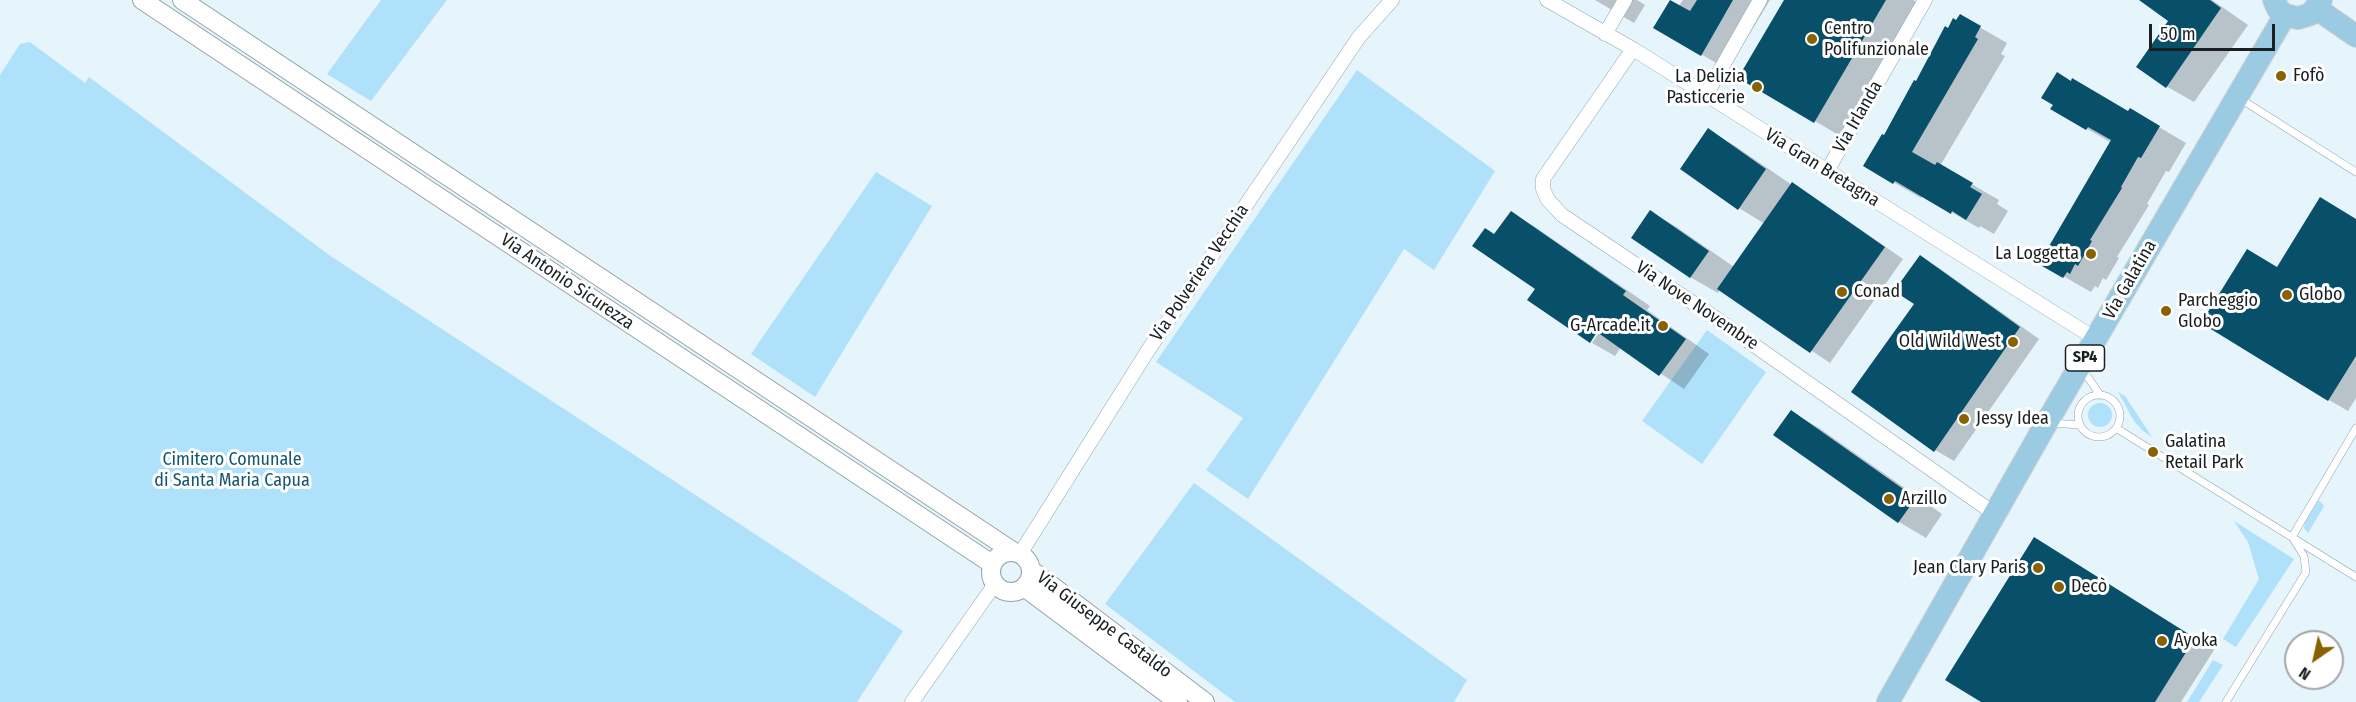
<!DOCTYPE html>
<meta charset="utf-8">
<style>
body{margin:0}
#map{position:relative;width:2356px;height:702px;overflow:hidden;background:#e6f4fc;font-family:"Fira Sans Condensed",sans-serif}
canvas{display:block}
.north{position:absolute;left:2284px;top:630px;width:60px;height:60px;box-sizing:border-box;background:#fff;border:2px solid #a3a6a7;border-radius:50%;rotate:214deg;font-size:16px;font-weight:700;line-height:24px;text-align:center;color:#1a2022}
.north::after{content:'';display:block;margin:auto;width:21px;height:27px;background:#896100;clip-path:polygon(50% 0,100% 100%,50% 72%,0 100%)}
.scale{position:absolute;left:2149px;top:24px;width:126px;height:27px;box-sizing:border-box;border:3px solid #1a2022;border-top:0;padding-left:8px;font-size:18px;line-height:21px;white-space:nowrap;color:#1a2022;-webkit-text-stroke:4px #fff;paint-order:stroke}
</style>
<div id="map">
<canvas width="2356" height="702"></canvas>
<div class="north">N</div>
<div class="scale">50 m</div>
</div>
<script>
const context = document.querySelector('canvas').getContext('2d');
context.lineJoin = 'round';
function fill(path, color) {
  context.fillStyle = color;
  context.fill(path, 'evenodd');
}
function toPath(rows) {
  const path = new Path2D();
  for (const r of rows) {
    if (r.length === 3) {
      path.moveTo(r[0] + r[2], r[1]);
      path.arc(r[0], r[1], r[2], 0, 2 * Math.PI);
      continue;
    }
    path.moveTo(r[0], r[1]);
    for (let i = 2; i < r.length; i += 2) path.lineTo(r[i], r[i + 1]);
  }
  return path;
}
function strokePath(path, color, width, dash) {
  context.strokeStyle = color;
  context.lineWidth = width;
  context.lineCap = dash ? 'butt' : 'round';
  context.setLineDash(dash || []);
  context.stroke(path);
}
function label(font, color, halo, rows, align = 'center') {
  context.font = font + ' "Fira Sans Condensed",sans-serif';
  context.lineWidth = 6;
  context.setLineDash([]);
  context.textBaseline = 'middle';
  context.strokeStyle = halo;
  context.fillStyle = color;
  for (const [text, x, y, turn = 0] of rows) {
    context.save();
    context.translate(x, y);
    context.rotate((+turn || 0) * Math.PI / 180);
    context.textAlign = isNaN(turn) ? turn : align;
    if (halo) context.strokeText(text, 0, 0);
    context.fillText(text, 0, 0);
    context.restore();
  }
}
fill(toPath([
 [381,0,447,0,371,101,327,74],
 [30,42,85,83,89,77,332,257,903,631,857,702,0,702,0,75,20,44],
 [1357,70,1495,171,1434,270,1404,249,1248,499,1206,470,1243,418,1156,362],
 [876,172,932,206,815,397,751,354],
 [1707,330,1766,372,1702,464,1642,421],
 [2118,392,2125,396,2152,437,2143,431,2134,421],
 [2100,415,12],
 [1194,483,1467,680,1454,702,1235,702,1105,604],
 [2319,500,2324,506,2308,533,2304,528,2305,522],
 [2234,521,2294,559,2236,647,2223,639,2259,579,2248,542],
 [2213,660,2223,665,2199,702,2187,702]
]), '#afe1fa');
fill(toPath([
 [1595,0,1637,0,1645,5,1634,23],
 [1683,0,1770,0,1728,70,1655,27,1679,6],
 [1785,0,1913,0,1920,4,1842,137,1740,77],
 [2141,0,2212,0,2248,25,2194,102,2166,86,2170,20],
 [1960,16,2007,43,2001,54,2005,56,1940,166,1999,200,1997,204,2008,211,1994,234,1980,226,1979,228,1923,196,1921,198,1865,166,1885,137,1948,30],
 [2052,109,2129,113,2130,110,2186,143,2169,172,2166,171,2147,204,2149,205,2117,257,2119,258,2106,280,2103,278,2098,288,2095,286,2091,292,2044,265,2112,143],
 [1708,130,1735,146,1792,185,1812,196,1903,259,1830,363,1720,289,1718,293,1690,277,1651,212,1678,228,1734,267,1765,224,1739,208],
 [1511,213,1535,227,1650,306,1647,310,1709,354,1684,389,1621,347,1615,356,1592,343,1603,327,1537,289,1495,235],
 [2356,220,2356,398,2348,411,2329,400,2278,269],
 [1920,257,1939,268,2039,339,1954,461,1935,450,1916,304],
 [1791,412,1819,428,1942,514,1926,538,1899,522],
 [2053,550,2214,650,2181,702,1984,702]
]), '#0003');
fill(toPath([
 [1670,0,1690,11,1697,0,1733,0,1701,56,1653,28],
 [1784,0,1886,0,1814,123,1738,78],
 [2139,0,2210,0,2221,8,2166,88,2136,67,2168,21],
 [1960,14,1981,26,1975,37,1978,39,1912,152,1935,165,1937,162,1973,183,1970,187,1982,194,1966,220,1952,211,1951,214,1895,181,1893,184,1863,166,1882,134,1884,135,1914,80,1916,81,1945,26,1948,28,1953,18,1956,20],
 [2057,72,2071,81,2072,78,2128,111,2130,108,2160,126,2141,158,2138,157,2121,187,2122,188,2090,240,2092,241,2078,266,2075,264,2070,274,2067,272,2063,278,2042,266,2048,255,2045,253,2111,140,2088,127,2086,130,2050,109,2053,105,2041,98],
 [1708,128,1766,169,1738,210,1680,169],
 [1792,182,1885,247,1810,353,1717,289],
 [2320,197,2356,219,2356,356,2328,401,2201,323,2247,249,2277,267],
 [1650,210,1709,251,1690,278,1631,238],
 [1511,211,1626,291,1623,295,1686,339,1659,376,1597,332,1590,343,1527,300,1535,289,1472,246,1485,228,1494,234],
 [1920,255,2020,327,1934,452,1851,392,1914,304,1894,291],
 [1791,410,1916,498,1898,523,1773,435],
 [2034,537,2195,638,2155,702,1981,702,1945,680]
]), '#084f6a');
const service = toPath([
 [2239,98,2356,172],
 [2083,370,2100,395],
 [2099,416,21],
 [2052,423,2080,425],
 [2116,428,2356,577],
 [2226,702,2306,572,2304,556,2292,537,2356,428]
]);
const minor = toPath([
 [1547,0,1633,49,2096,339],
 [1605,34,1625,0],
 [1633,49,1543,179,1543,189,1548,200,1562,215,1711,315,1995,514],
 [1706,95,1760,0],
 [1827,171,1925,0],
 [1020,554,1147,352,1359,37,1392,0],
 [912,702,995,584]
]);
const tertiary = toPath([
 [142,0,992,564],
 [182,0,1014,552],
 [1011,572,20],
 [1031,570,1205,702],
 [1024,587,1178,702]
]);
const primary = toPath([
 [2274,0,2278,9,2285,15,2298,18,2311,14,2321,0],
 [2317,9,2356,36],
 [1888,702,2047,422,2285,15]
]);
strokePath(service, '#95a3aa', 8);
strokePath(minor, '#95a3aa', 15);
strokePath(tertiary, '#95a3aa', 20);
strokePath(primary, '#d1d2d3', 24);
strokePath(service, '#fff', 7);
strokePath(minor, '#fff', 14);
strokePath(tertiary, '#fff', 18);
strokePath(primary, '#9acbe3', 22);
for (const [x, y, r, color] of [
 [1812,39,6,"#896100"],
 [2281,76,6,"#896100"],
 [1757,87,6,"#896100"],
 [2091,254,6,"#896100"],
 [1842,292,6,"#896100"],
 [2287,295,6,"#896100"],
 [2166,311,6,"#896100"],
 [1663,326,6,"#896100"],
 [2013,342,6,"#896100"],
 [1964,419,6,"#896100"],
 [2153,452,6,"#896100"],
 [1889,499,6,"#896100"],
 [2038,568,6,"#896100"],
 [2059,587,6,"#896100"],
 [2162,641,6,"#896100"]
]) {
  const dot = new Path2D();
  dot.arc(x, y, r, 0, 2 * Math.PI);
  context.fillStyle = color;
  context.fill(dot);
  strokePath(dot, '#fff', 2);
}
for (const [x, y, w] of [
 [2085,358,39]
]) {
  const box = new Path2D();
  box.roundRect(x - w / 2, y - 13, w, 26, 4.5);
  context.fillStyle = '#fff';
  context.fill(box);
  strokePath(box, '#1a2022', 1.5);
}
label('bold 16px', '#1a2022', null, [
 ["SP4",2085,358]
]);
label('18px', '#1a2022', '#fff', [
 ["Centro",1824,29],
 ["Polifunzionale",1824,50],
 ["Fofò",2293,76],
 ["La Delizia",1745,77,"right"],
 ["Pasticcerie",1745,98,"right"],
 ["La Loggetta",2079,254,"right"],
 ["Conad",1854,292],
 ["Globo",2299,295],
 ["Parcheggio",2178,301],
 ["Globo",2178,322],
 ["G-Arcade.it",1651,326,"right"],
 ["Old Wild West",2001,342,"right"],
 ["Jessy Idea",1976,419],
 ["Galatina",2165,442],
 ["Retail Park",2165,463],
 ["Arzillo",1901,499],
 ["Jean Clary Paris",2026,568,"right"],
 ["Decò",2071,587],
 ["Ayoka",2174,641]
], 'left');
label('18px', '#1a2022', '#fff', [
 ["Via Irlanda",1858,117,-60],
 ["Via Gran Bretagna",1822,168,32],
 ["Via Polveriera Vecchia",1200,273,-56],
 ["Via Galatina",2130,280,-60],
 ["Via Antonio Sicurezza",567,282,34],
 ["Via Nove Novembre",1697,306,34],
 ["Via Giuseppe Castaldo",1104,625,37]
]);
label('18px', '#155670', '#fff', [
 ["Cimitero Comunale",232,460],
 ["di Santa Maria Capua",232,481]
]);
</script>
